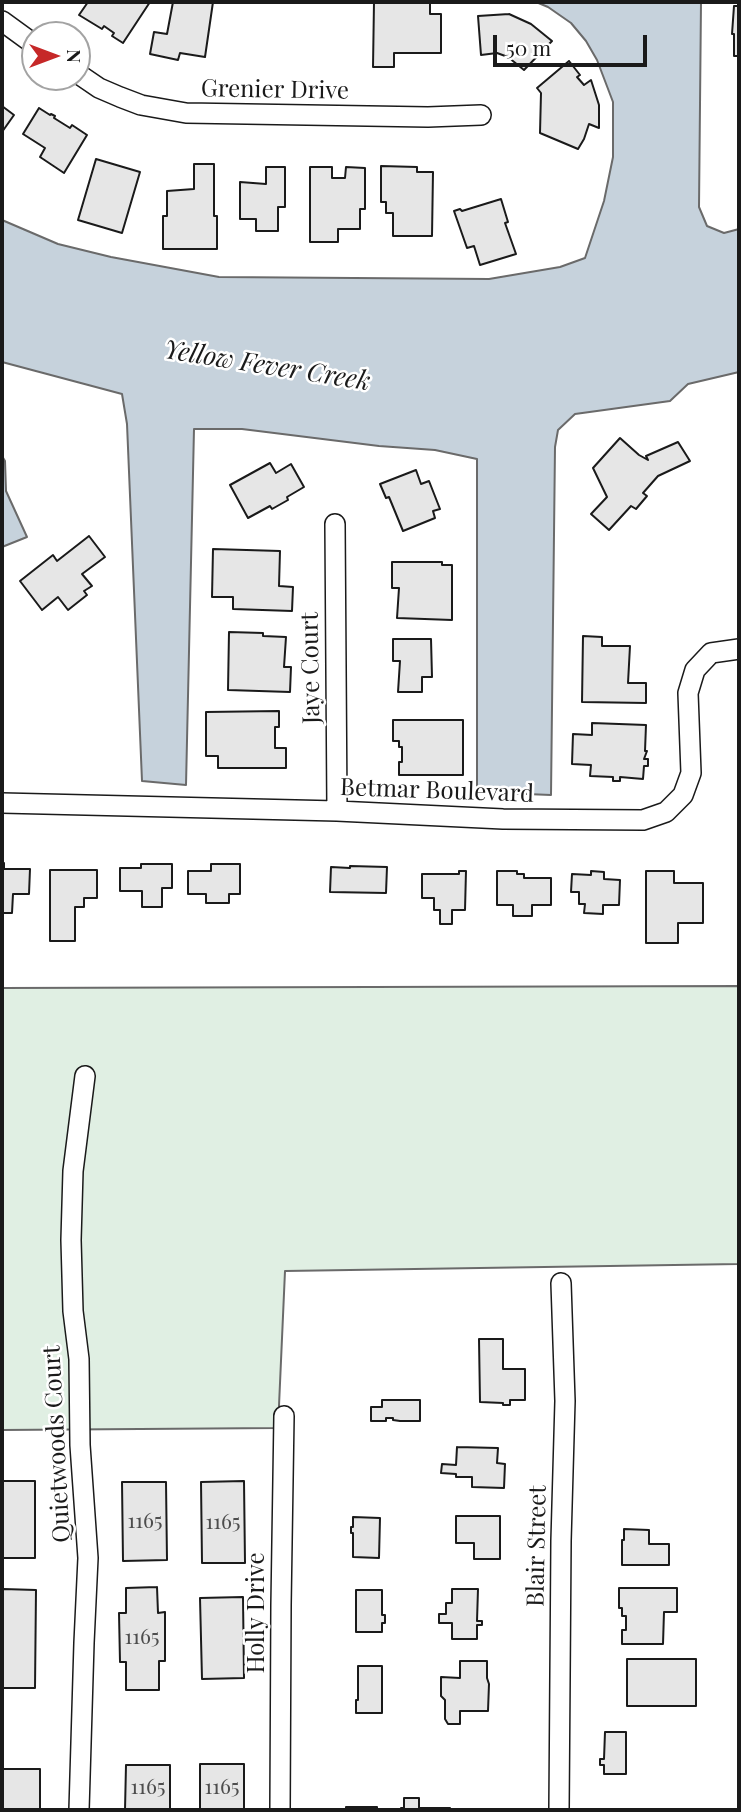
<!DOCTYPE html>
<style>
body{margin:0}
#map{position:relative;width:741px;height:1812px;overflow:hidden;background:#fff;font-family:"Playfair Display",serif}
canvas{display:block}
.frame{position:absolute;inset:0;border:4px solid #1a1a1a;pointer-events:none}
.north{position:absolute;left:21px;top:21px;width:70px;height:70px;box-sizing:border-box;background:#fff;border:2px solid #a3a3a3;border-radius:50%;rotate:90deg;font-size:19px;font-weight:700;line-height:28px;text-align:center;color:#1a1a1a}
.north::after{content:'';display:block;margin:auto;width:24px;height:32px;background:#c62828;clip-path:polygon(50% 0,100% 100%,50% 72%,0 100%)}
.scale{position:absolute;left:493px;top:35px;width:154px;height:32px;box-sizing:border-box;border:4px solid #1a1a1a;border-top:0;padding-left:9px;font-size:21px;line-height:24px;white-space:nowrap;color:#1a1a1a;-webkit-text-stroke:5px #fff;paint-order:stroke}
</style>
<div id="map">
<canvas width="741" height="1812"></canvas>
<div class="frame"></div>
<div class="north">N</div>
<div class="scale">50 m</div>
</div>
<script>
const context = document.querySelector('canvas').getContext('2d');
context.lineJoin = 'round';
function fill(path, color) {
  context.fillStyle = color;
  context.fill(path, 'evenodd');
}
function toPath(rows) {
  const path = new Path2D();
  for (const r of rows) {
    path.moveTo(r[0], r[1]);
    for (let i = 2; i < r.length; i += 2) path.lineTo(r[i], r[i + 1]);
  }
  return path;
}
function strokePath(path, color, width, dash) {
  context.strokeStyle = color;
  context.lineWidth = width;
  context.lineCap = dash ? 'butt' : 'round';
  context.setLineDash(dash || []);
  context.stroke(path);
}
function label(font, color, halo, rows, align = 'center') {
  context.font = font + ' "Playfair Display",serif';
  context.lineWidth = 5;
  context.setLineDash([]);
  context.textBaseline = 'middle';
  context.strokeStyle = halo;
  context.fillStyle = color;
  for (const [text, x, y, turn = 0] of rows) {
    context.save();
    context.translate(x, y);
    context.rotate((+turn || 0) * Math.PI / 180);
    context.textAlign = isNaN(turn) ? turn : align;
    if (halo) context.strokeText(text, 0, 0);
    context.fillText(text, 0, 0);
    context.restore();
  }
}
const green = toPath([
 [739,986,739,1264,285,1271,278,1428,2,1430,2,988,739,986]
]);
fill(green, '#e0efe3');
strokePath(green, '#6a6a6a', 2);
const water = toPath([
 [536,2,701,2,699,207,707,226,724,233,739,229,739,372,688,384,670,401,575,414,558,430,555,447,551,795,477,792,477,459,435,450,379,446,242,429,194,429,186,785,142,781,127,424,122,394,2,362,2,220,58,244,111,257,219,277,489,279,560,267,585,258,604,201,613,157,613,102,597,60,586,41,571,23,548,7,536,2],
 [2,456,5,461,6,491,27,537,2,547,2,456]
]);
fill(water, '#c6d2dc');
strokePath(water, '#6a6a6a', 2);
const building = toPath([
 [88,2,150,2,123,43,112,36,114,33,104,26,102,29,79,15,88,2],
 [173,2,213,2,205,57,180,53,178,60,150,54,154,32,167,34,173,2],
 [374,2,430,2,430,14,441,14,441,53,394,53,394,67,373,67,374,2],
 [734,6,739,6,739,56,734,56,734,34,732,34,734,6],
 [509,14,531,24,552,41,524,70,508,57,497,53,481,55,478,16,509,14],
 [569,61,580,75,577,77,584,85,591,80,599,105,599,128,589,124,584,139,578,149,540,133,541,93,537,88,569,61],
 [2,106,14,115,2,132,2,106],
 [39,108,50,115,51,114,55,116,54,118,70,128,72,125,87,135,64,173,40,157,45,148,23,134,39,108],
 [96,159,140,172,122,233,78,220,96,159],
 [194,164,214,164,214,216,217,216,217,249,163,249,163,216,167,216,167,191,194,189,194,164],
 [381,166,417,167,417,172,433,172,432,236,393,236,393,213,386,213,386,202,381,202,381,166],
 [266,167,285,167,285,207,278,207,278,231,256,231,256,219,240,219,240,182,266,184,266,167],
 [310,167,332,167,332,178,345,178,346,167,365,168,365,209,360,209,360,229,338,229,338,242,310,242,310,167],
 [501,199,508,222,505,223,516,254,480,265,474,246,467,248,454,211,460,209,462,211,501,199],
 [620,438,639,455,648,460,646,456,678,442,690,461,658,476,643,493,647,496,636,509,631,506,609,530,591,514,607,497,593,468,620,438],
 [270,463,276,473,291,464,304,487,287,497,288,500,272,509,270,506,248,518,230,485,270,463],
 [416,470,421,484,429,481,440,509,433,511,435,518,403,531,389,497,386,498,380,484,416,470],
 [89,536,105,557,82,574,92,586,84,591,87,595,68,610,58,597,42,610,20,581,53,555,57,561,89,536],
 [213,549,280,551,279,586,293,587,292,611,233,609,233,597,212,597,213,549],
 [392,562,442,562,442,565,452,565,452,620,397,618,399,588,392,588,392,562],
 [229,632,263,633,263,636,286,637,284,667,291,667,290,692,228,690,229,632],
 [583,636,602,637,602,646,630,646,628,683,646,683,646,703,582,702,583,636],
 [393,639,431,639,432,677,422,677,422,692,398,692,400,661,393,661,393,639],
 [279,711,279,727,275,727,275,748,286,748,286,768,218,768,218,756,206,756,206,712,279,711],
 [393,720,463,720,463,775,399,775,399,762,402,762,402,747,399,747,399,741,393,741,393,720],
 [592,723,646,725,645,751,647,751,644,759,648,759,648,766,644,766,643,779,620,777,620,781,613,781,613,777,590,776,591,765,572,764,573,734,592,735,592,723],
 [2,863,4,863,4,869,30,869,29,894,13,894,12,913,2,913,2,863],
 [141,864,172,864,172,888,162,888,162,907,142,907,142,891,120,891,120,868,141,868,141,864],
 [211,864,240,864,240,894,229,894,229,903,206,903,206,894,188,894,188,871,211,871,211,864],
 [350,866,387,867,386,893,330,892,331,867,350,868,350,866],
 [50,870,97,870,97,898,84,898,84,907,75,907,75,941,50,941,50,870],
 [459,871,466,871,465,910,452,910,452,924,440,924,440,910,434,910,434,898,422,898,422,874,459,874,459,871],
 [497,871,517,871,517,874,524,874,524,878,551,878,551,905,532,905,532,916,513,916,513,905,497,905,497,871],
 [591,871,604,872,604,879,620,880,619,905,603,905,603,914,584,913,585,904,579,904,579,892,571,892,572,874,591,875,591,871],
 [646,871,674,871,674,883,703,883,703,923,678,923,678,943,646,943,646,871],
 [479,1339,503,1339,503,1369,525,1369,525,1400,510,1400,510,1405,503,1405,503,1403,480,1402,479,1339],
 [382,1400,420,1400,420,1421,400,1421,393,1420,393,1418,386,1418,386,1421,371,1421,371,1407,382,1407,382,1400],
 [457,1447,498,1448,497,1463,505,1464,504,1488,472,1487,472,1477,456,1477,456,1474,441,1473,442,1464,456,1465,457,1447],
 [3,1481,35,1481,35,1558,3,1558,3,1481],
 [244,1481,245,1563,202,1563,201,1482,244,1481],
 [122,1482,166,1482,167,1560,123,1561,122,1482],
 [456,1516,500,1516,500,1559,474,1559,474,1543,456,1543,456,1516],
 [353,1517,380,1518,379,1558,353,1557,353,1533,351,1533,351,1527,353,1527,353,1517],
 [624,1529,649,1530,649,1544,669,1544,669,1565,622,1565,622,1540,624,1540,624,1529],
 [157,1587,158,1613,165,1612,165,1661,159,1661,159,1690,126,1690,126,1662,120,1662,119,1613,126,1613,126,1588,157,1587],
 [619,1588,677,1588,677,1612,664,1612,663,1644,622,1644,622,1630,626,1630,626,1616,622,1616,622,1608,619,1608,619,1588],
 [3,1589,36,1590,35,1688,2,1688,3,1589],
 [452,1589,478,1589,477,1621,482,1621,482,1625,477,1625,477,1639,452,1639,452,1623,439,1623,439,1614,446,1614,446,1603,452,1603,452,1589],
 [356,1590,382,1590,382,1615,385,1615,385,1623,382,1623,382,1632,356,1632,356,1590],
 [243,1597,244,1678,202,1679,200,1598,243,1597],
 [627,1659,696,1659,696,1706,627,1706,627,1659],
 [460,1661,487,1661,487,1678,489,1684,488,1711,460,1711,460,1724,448,1724,445,1719,445,1700,441,1696,441,1677,460,1678,460,1661],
 [358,1666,382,1666,382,1713,356,1713,356,1700,358,1700,358,1666],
 [605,1732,626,1732,626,1774,604,1774,604,1765,600,1765,600,1759,604,1759,605,1732],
 [200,1764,244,1764,244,1810,200,1810,200,1764],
 [126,1765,170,1765,170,1810,125,1810,126,1765],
 [2,1769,40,1769,40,1810,2,1810,2,1769],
 [404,1798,419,1798,419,1808,450,1808,450,1810,401,1810,401,1808,404,1808,404,1798],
 [346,1807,377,1807,377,1810,346,1810,346,1807]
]);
fill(building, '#e6e6e6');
strokePath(building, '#1a1a1a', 2);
const street = toPath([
 [2,21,35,45],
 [77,73,99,88,120,97,141,105,186,113,428,117,481,115],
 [335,524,337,811],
 [2,803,337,811,503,819,643,820,666,812,683,795,691,773,688,693,695,670,711,653,739,649],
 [79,1810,84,1643,88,1558,80,1445,79,1359,73,1311,71,1240,73,1171,85,1076],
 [280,1810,281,1605,284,1416],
 [559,1810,561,1541,565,1401,561,1283]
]);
strokePath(street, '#1a1a1a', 22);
strokePath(street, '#fff', 19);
label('21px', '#4d4d4d', null, [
 ["1165",145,1521],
 ["1165",223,1522],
 ["1165",142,1637],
 ["1165",148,1787],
 ["1165",222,1787]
]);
label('24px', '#1a1a1a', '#fff', [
 ["Grenier Drive",275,90,1],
 ["Jaye Court",311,668,-91],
 ["Betmar Boulevard",437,791,2],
 ["Quietwoods Court",57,1444,-93],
 ["Blair Street",537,1546,-89],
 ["Holly Drive",257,1613,-90]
]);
label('italic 26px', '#1a1a1a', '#fff', [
 ["Yellow Fever Creek",267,366,9]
]);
</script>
